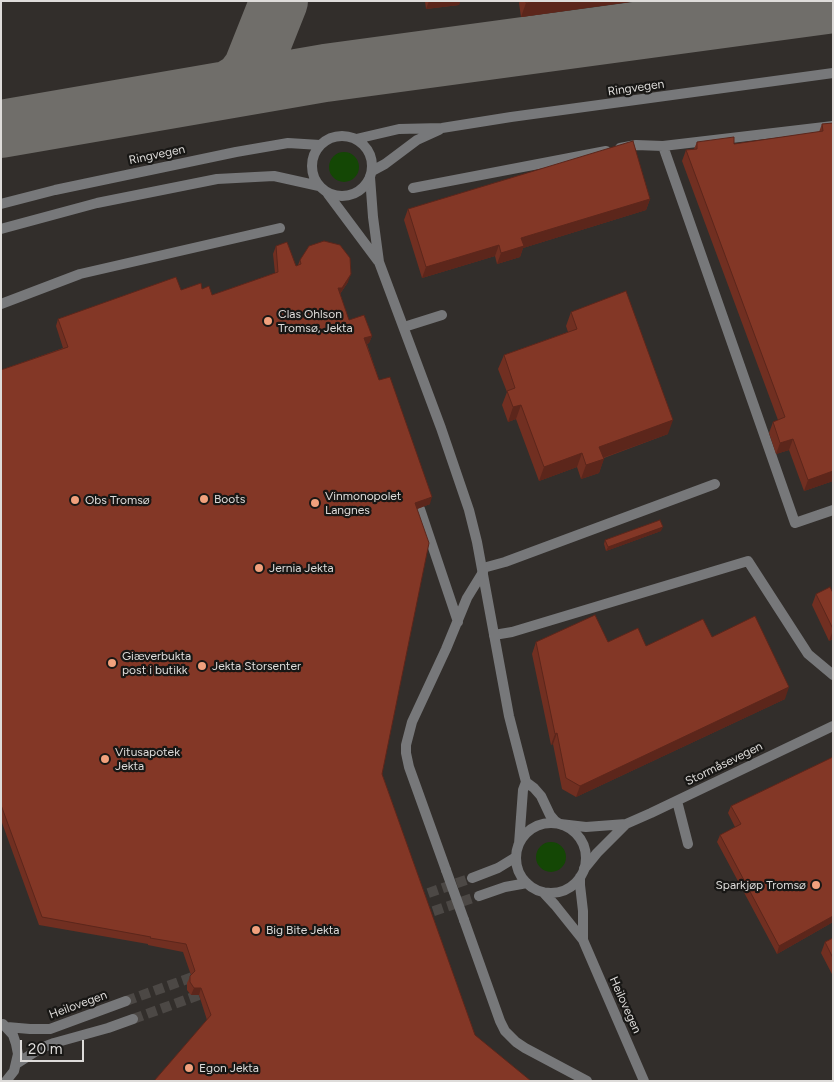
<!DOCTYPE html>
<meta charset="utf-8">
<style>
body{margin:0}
#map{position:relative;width:834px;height:1082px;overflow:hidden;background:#322e2b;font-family:Figtree,sans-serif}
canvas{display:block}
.frame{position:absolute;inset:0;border:2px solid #dedcda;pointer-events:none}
.scale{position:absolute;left:20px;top:1040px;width:64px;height:22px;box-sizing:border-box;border:2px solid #dedcda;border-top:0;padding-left:6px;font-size:15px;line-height:18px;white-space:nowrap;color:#dedcda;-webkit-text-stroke:4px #181715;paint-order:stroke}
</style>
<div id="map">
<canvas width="834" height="1082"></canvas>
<div class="frame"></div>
<div class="scale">20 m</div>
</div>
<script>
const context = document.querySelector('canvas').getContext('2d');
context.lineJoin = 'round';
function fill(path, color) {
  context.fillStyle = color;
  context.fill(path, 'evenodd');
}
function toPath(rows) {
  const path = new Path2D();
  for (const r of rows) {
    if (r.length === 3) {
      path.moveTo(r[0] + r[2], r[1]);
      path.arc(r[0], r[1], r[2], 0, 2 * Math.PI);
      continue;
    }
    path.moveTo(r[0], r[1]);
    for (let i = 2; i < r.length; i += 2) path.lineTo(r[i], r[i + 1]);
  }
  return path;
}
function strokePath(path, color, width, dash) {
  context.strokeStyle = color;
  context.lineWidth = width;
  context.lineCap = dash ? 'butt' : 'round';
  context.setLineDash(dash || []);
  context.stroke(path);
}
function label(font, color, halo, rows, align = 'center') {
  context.font = font + ' Figtree,sans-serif';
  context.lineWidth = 4.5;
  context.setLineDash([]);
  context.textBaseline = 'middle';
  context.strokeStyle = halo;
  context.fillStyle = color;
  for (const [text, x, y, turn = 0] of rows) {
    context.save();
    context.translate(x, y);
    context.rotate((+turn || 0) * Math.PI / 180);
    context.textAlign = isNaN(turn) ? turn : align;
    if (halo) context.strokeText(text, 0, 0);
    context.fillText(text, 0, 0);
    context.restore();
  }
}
fill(toPath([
 [344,167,15],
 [551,857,15]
]), '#144705');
strokePath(toPath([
 [230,89,243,81,252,69,279,1],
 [1,129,325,73,833,4]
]), '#706e6a', 58);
strokePath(toPath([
 [414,898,472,878],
 [419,916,479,896],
 [126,1001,201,974],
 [133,1019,210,991]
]), '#4c4845', 10, [10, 5]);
strokePath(toPath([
 [663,146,795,523,833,510],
 [620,148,636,145,663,146,833,126],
 [413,188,606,151],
 [1,304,80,274,280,228],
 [404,327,442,315],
 [420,509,458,622],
 [483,568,505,562,715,484],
 [494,635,512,632,748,561,808,654,833,675],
 [677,801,688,844],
 [560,824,586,827,626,824,651,813,833,726],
 [584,869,597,853,626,824],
 [446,870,409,767,406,753,406,745,412,722,446,649,467,598,483,572],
 [464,920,500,1021,505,1031,516,1042,525,1048,587,1081]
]), '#77787a', 10);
strokePath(toPath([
 [370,177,373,217,379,262,441,428,469,510,477,542,509,716,526,782,523,790,519,844],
 [328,194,378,261],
 [526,782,534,788,541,796,550,815,555,821,558,823],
 [551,858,35],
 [580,877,580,885,583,911,583,940],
 [472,878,498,868,516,857],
 [543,892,555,905,583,940,644,1081],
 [479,896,505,887,527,883],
 [3,1024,13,1035,16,1044,18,1054,14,1071,6,1081],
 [7,1027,30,1029,50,1029,126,1001],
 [16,1064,41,1048,54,1043,108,1028,133,1019]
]), '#77787a', 10);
strokePath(toPath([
 [342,166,30],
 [356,139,399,129,442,128,511,117,833,73],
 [372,171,385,164,417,140,439,130],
 [1,204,55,190,236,152,288,143,320,145],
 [1,229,97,203,217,179,274,176,319,186]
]), '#77787a', 10);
strokePath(toPath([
 [446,870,464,920]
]), '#77787a', 10);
fill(toPath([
 [425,1,460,1,459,5,426,9],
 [520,1,637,1,521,17,519,3],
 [833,123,833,481,804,491,789,450,776,454,769,433,773,422,778,420,682,161,686,150,694,149,697,142,734,144,819,132,822,124],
 [650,199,646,210,523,248,520,257,497,264,495,256,422,278,404,220,408,209],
 [276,246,296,266,298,265,300,260,348,282,340,294,349,320,372,336,369,343,367,344,379,380,430,504,417,509,382,774,475,1035,207,1020,199,995,191,995,187,990,187,983,191,975,183,952,148,945,148,944,39,925,1,820,1,370,63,348,56,326,58,319,181,290,212,295,275,273,273,254],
 [571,312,668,434,604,458,599,473,581,479,577,467,539,481,516,419,508,422,502,405,507,392,498,369,504,355,568,332,566,326],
 [661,531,606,551,604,544,605,540],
 [833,593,833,639,829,641,812,605,816,594],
 [712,637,785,699,576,797,562,789,553,744,551,745,532,654,536,642,608,642,646,646],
 [833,757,833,922,777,954,717,842,720,835,735,827,728,813,731,806],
 [833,938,833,976,821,953,825,942]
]), '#712f21');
fill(toPath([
 [429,1,460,1,459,5,426,9],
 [538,1,637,1,521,17,526,3],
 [650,199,646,210,523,248,520,257,497,264,501,253,521,238],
 [499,245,495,256,422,278,426,267],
 [351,274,348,282,339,295,338,288],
 [372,336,369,343,362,346,364,338],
 [521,405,516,419,508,422,513,407],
 [673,420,668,434,594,461,599,447],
 [793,439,789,450,776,454,780,443],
 [582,453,577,467,539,481,544,467],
 [604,459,599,473,581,479,586,465],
 [833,471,833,481,804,491,808,480],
 [432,497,430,504,412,511,415,503],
 [663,527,661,531,606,551,608,547],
 [833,630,833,639,829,641],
 [789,687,785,699,576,797,580,786],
 [557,733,553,744,551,745,555,734],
 [833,916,833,922,777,954,779,946],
 [194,988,201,988,199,995,191,995]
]), '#5c261b');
const building = toPath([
 [526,1,538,1,526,3,526,1],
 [833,123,833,471,808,480,793,439,780,443,773,422,785,417,686,150,697,149,697,142,734,137,734,144,823,131,822,124,833,123],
 [633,141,650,199,521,238,524,246,501,253,499,245,426,267,408,209,633,141],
 [324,241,340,245,350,258,351,274,342,288,338,288,349,320,364,315,372,336,364,338,379,380,390,377,432,497,415,503,429,543,382,774,475,1035,531,1081,154,1081,211,1015,201,988,194,988,190,982,190,976,195,971,186,944,150,938,151,937,42,917,1,805,1,370,68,347,58,319,176,277,181,290,201,283,202,289,209,286,212,295,278,272,276,246,287,242,296,266,301,264,300,260,309,246,324,241],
 [626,291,673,420,599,447,604,459,586,465,582,453,544,467,521,405,513,407,507,391,515,388,504,355,577,329,571,312,626,291],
 [660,520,663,527,608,547,605,540,660,520],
 [830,587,833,593,833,629,816,594,830,587],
 [595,615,608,642,638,628,646,646,703,619,712,637,755,616,789,687,580,786,566,778,557,733,555,734,536,642,595,615],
 [833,757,833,916,779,946,720,835,741,824,731,806,833,757],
 [833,938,833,958,825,942,833,938]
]);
fill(building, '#833726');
strokePath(building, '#5c261b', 1);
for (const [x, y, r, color] of [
 [268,321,5,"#f1a17d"],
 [204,499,5,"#f1a17d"],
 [75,500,5,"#f1a17d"],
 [315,503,5,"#f1a17d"],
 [259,568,5,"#f1a17d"],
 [112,663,5,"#f1a17d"],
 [202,666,5,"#f1a17d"],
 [105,759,5,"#f1a17d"],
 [816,885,5,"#f1a17d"],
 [256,930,5,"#f1a17d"],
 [189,1068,5,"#f1a17d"]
]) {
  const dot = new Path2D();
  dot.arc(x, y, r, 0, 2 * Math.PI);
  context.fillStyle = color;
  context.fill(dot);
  strokePath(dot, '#181715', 2);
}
label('12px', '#dedcda', '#181715', [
 ["Ringvegen",636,88,-8],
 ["Ringvegen",157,155,-12],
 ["Stormåsevegen",724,764,-26],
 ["Heilovegen",78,1005,-20],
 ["Heilovegen",625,1005,66]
]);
label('12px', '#dedcda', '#181715', [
 ["Clas Ohlson",278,314],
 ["Tromsø, Jekta",278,328],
 ["Vinmonopolet",325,496],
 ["Langnes",325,510],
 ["Boots",214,499],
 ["Obs Tromsø",85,500],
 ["Jernia Jekta",269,568],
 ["Giæverbukta",122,656],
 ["post i butikk",122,670],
 ["Jekta Storsenter",212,666],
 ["Vitusapotek",115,752],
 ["Jekta",115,766],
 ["Sparkjøp Tromsø",806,885,"right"],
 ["Big Bite Jekta",266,930],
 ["Egon Jekta",199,1068]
], 'left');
</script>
